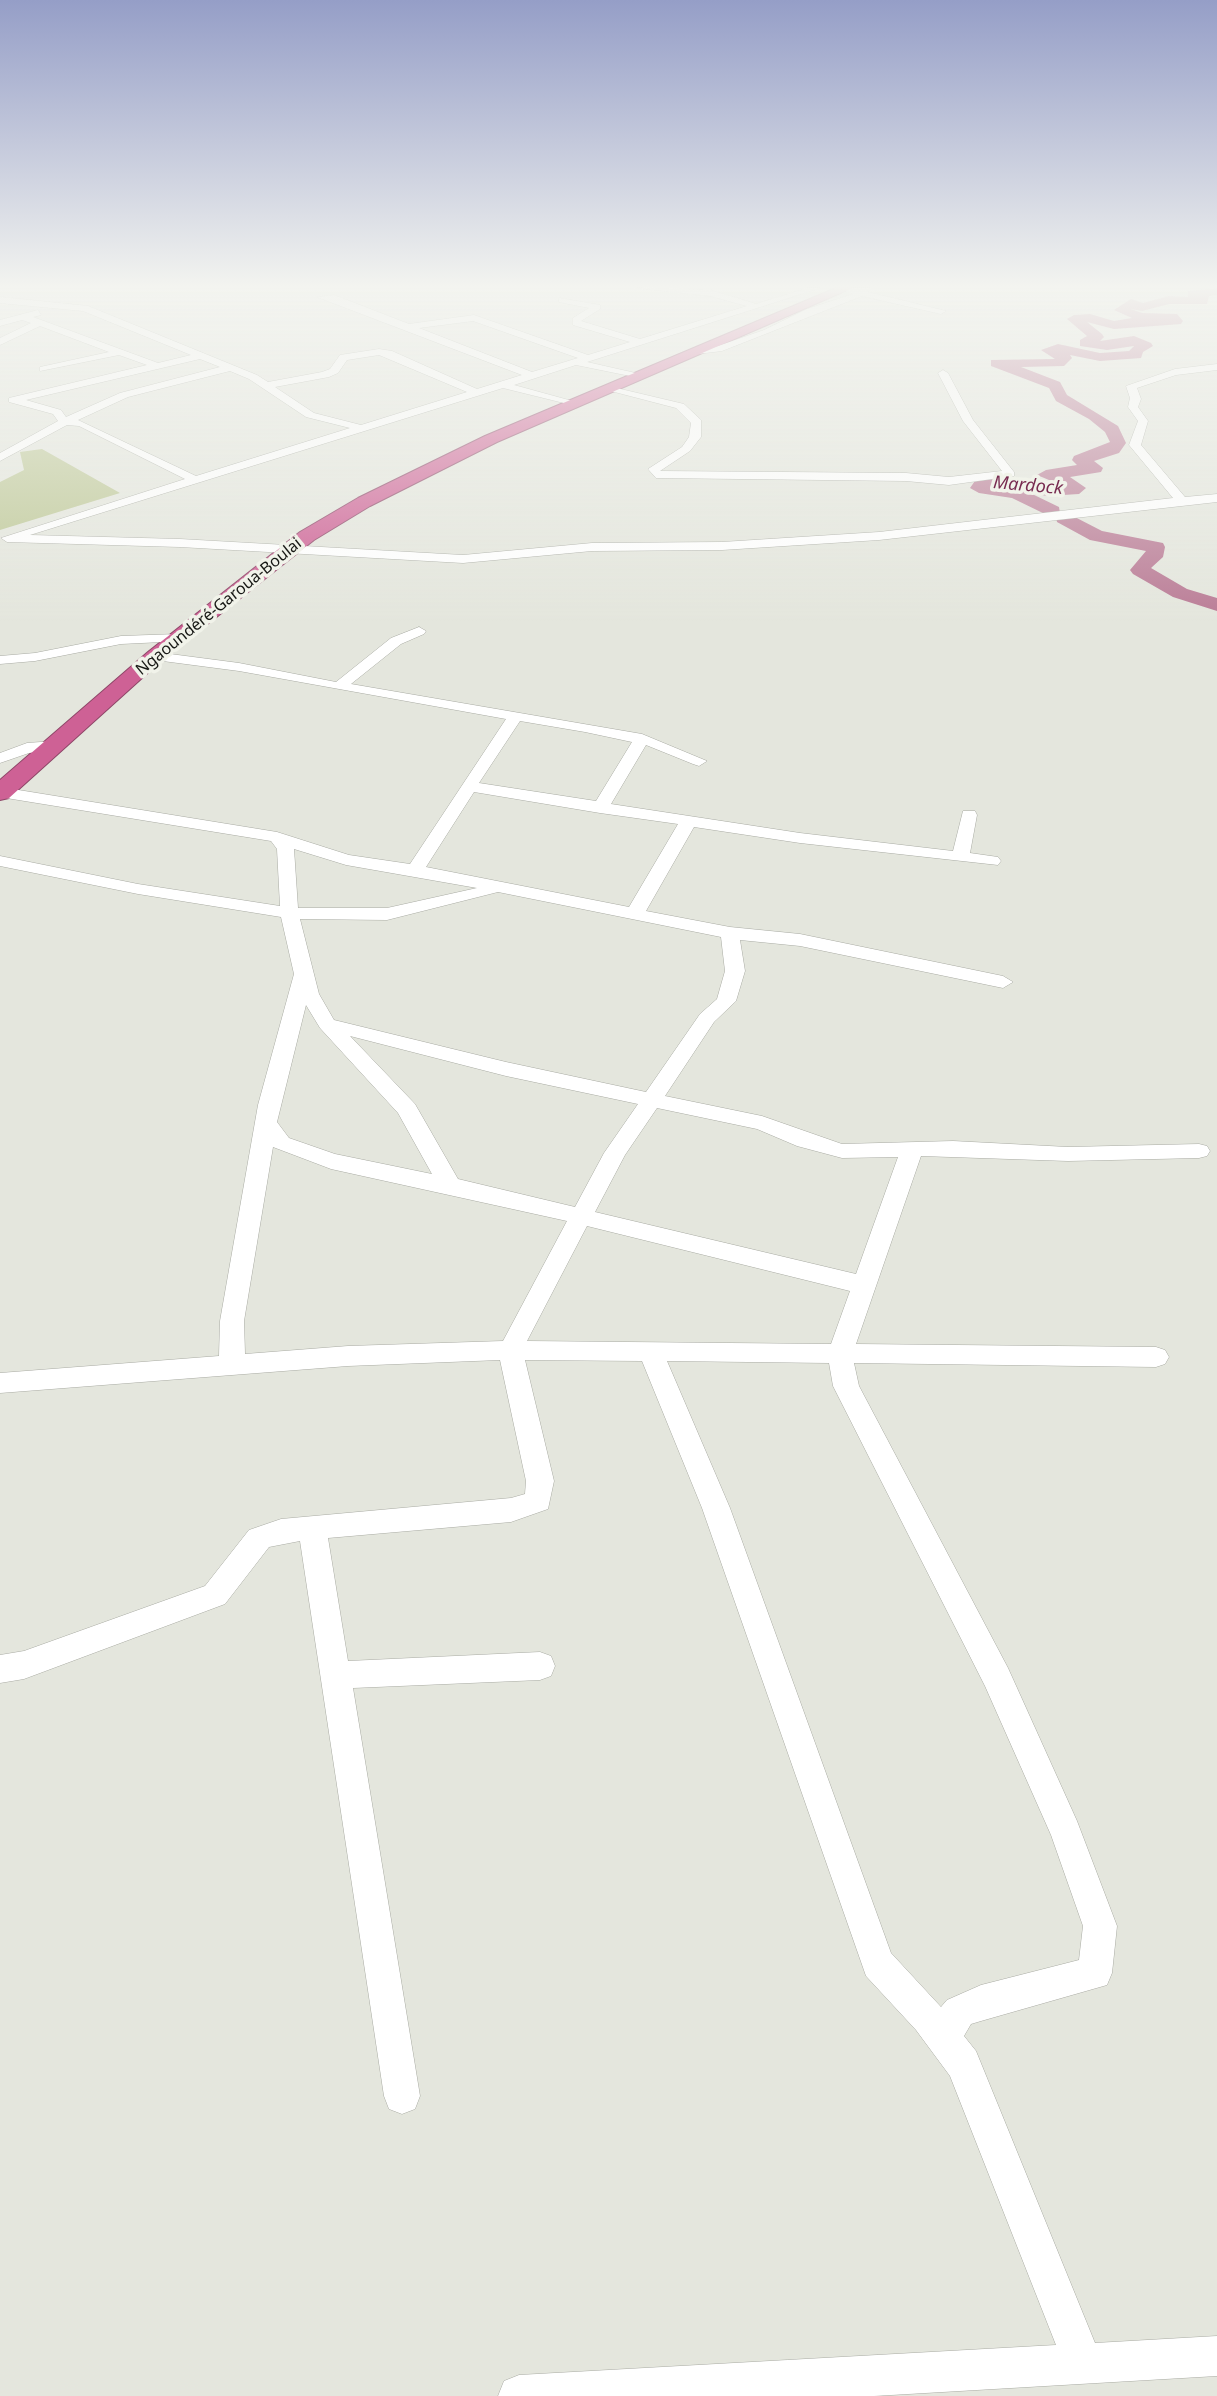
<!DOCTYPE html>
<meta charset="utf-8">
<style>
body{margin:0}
canvas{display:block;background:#e4e6dd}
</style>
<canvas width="1217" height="2396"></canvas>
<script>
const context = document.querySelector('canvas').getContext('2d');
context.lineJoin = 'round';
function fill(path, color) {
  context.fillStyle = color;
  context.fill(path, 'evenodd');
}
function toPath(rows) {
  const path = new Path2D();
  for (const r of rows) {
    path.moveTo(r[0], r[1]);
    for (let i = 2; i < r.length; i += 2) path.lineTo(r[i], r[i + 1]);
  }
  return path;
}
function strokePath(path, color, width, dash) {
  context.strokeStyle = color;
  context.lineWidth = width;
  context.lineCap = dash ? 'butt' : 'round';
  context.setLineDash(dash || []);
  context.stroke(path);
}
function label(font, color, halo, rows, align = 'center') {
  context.font = font + ' "Noto Sans",sans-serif';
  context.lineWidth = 7;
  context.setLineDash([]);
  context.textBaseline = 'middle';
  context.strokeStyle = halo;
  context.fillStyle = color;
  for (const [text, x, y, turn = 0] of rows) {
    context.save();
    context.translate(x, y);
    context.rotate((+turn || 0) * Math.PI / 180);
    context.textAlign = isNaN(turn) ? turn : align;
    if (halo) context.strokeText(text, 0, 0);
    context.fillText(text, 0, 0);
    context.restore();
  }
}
fill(toPath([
 [42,449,120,493,0,530,0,482,24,470,20,452]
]), '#bec897');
fill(toPath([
 [1217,288,1217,295,1209,296,1207,304,1169,304,1142,311,1131,309,1142,313,1177,314,1183,321,1181,324,1114,329,1087,322,1102,334,1104,337,1100,341,1134,336,1151,343,1153,346,1143,352,1141,358,1100,361,1070,355,1072,358,1064,366,1021,367,1060,382,1067,395,1118,426,1126,443,1119,453,1094,461,1103,468,1101,472,1070,477,1086,488,1079,494,1047,496,1028,492,1059,507,1060,513,1069,514,1102,531,1163,543,1165,547,1163,557,1151,568,1187,589,1217,598,1217,611,1173,597,1133,574,1130,570,1146,551,1090,540,1057,522,1056,516,1047,515,1012,498,979,493,970,488,977,478,996,475,1047,486,1061,485,1037,475,1046,470,1077,465,1072,460,1074,456,1110,442,1105,432,1089,419,1056,401,1049,388,991,366,991,360,1055,359,1041,350,1058,344,1100,353,1129,351,1134,346,1107,350,1080,346,1080,340,1087,336,1067,319,1074,315,1090,314,1114,321,1132,318,1114,310,1131,299,1143,303,1169,296,1188,297,1188,291,1217,288]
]), '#ba7c96');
const minor = toPath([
 [635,288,711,290,756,304,808,288,820,288,587,362,640,374,640,378,576,365,514,385,576,402,576,406,503,388,30,535,180,539,463,555,592,543,722,542,879,532,1173,498,1129,445,1138,421,1128,407,1130,398,1126,386,1175,369,1217,364,1217,370,1176,375,1137,388,1141,399,1138,407,1148,421,1141,445,1185,497,1217,494,1217,502,879,540,722,550,592,551,463,563,180,547,7,542,1,538,185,479,79,426,67,425,0,461,0,453,58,421,53,414,9,402,9,398,147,365,119,355,40,371,40,367,109,352,40,326,0,345,0,338,31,323,22,320,0,326,0,320,38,310,41,315,33,317,158,363,191,355,83,311,0,303,0,297,88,306,257,375,268,382,322,372,330,369,340,355,379,349,392,351,477,389,522,375,317,297,334,295,409,324,474,315,588,355,630,342,573,325,573,318,589,308,559,302,559,298,600,305,600,309,581,321,640,339,747,306,710,296,635,288],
 [473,321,578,358,532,372,419,328,473,321],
 [379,355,467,392,361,425,314,413,275,387,329,377,338,373,347,360,379,355],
 [200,359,220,367,120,393,66,417,61,410,26,400,200,359],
 [230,371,249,379,306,417,350,428,196,476,78,420,128,397,230,371],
 [846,288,871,288,868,292,946,311,941,314,862,296,722,351,697,354,692,351,718,346,764,330,807,309,853,294,846,292,846,288],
 [943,370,948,373,973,420,1014,472,1014,476,949,485,906,481,656,478,648,469,682,447,689,437,691,423,676,408,603,389,608,386,684,404,701,420,701,437,690,451,660,471,906,473,949,477,1002,471,963,421,938,373,943,370],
 [419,627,426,631,424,634,401,644,351,684,642,734,707,761,699,766,693,764,646,745,611,804,800,833,953,851,963,811,975,811,977,815,970,853,998,857,1001,861,998,865,800,843,694,827,646,911,730,927,800,934,1003,976,1013,982,1003,988,800,946,740,940,745,971,736,1001,714,1022,665,1096,762,1116,842,1144,953,1141,1068,1147,1199,1144,1207,1146,1210,1151,1207,1156,1199,1158,1068,1161,921,1156,856,1344,1156,1347,1165,1350,1169,1357,1165,1364,1156,1367,854,1363,859,1386,1008,1668,1077,1821,1117,1926,1112,1973,1107,1985,981,2021,971,2024,964,2036,976,2051,1095,2343,1217,2336,1217,2376,874,2396,498,2396,504,2381,519,2375,1056,2345,950,2076,916,2030,866,1976,702,1508,642,1361,525,1360,554,1481,548,1509,511,1522,328,1538,348,1661,540,1652,551,1656,555,1666,551,1676,540,1680,353,1688,420,2096,415,2109,402,2114,389,2109,384,2096,300,1541,269,1547,225,1604,24,1679,0,1683,0,1655,24,1651,205,1586,249,1530,281,1519,511,1498,525,1494,526,1481,500,1360,348,1366,0,1393,0,1373,219,1356,220,1321,258,1105,294,974,281,917,138,894,0,866,0,856,138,884,280,906,277,849,271,841,0,797,0,787,277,832,349,855,410,864,506,719,239,671,155,660,148,656,155,652,239,663,336,682,391,638,419,627],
 [520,721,585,732,632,742,596,801,479,783,520,721],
 [474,792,600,813,678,824,629,907,426,867,474,792],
 [294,849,346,865,477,888,387,908,298,908,294,849],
 [498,892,721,937,725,971,717,999,700,1014,646,1092,506,1062,334,1020,319,994,300,919,387,920,498,892],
 [306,1005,320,1028,398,1113,432,1174,335,1154,289,1138,277,1122,306,1005],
 [350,1036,506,1076,638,1104,604,1153,575,1207,458,1179,415,1104,350,1036],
 [657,1108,757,1129,797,1146,842,1158,898,1157,856,1274,595,1212,625,1155,657,1108],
 [273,1147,331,1169,567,1221,503,1341,348,1346,245,1354,244,1321,273,1147],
 [587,1226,850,1291,831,1344,527,1341,587,1226],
 [667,1361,829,1363,833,1386,985,1686,1051,1835,1083,1926,1079,1960,981,1985,947,2000,941,2007,891,1953,730,1508,667,1361],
 [178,634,183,635,183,641,121,644,35,661,0,664,0,656,35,653,121,636,178,634],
 [55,741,61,743,61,749,29,753,0,763,0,753,27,743,55,741]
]);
const highway = toPath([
 [836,288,852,288,497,442,370,506,314,540,162,660,9,798,0,800,0,780,148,652,300,532,358,498,485,436,836,288]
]);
strokePath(minor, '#a9aba3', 1);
strokePath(highway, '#8e4768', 2);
fill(minor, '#fff');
fill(highway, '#ce6195');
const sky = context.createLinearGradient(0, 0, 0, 623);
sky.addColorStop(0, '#959ec7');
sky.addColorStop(0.46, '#f3f4f0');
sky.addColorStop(1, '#f3f4f000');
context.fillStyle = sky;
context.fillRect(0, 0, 1217, 623);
label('16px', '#171815', '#f1f3ea', [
 ["Ngaoundéré-Garoua-Boulai",219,607,-39]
]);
label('italic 18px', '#782c51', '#f1f3ea', [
 ["Mardock",1028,486,5]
]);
</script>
